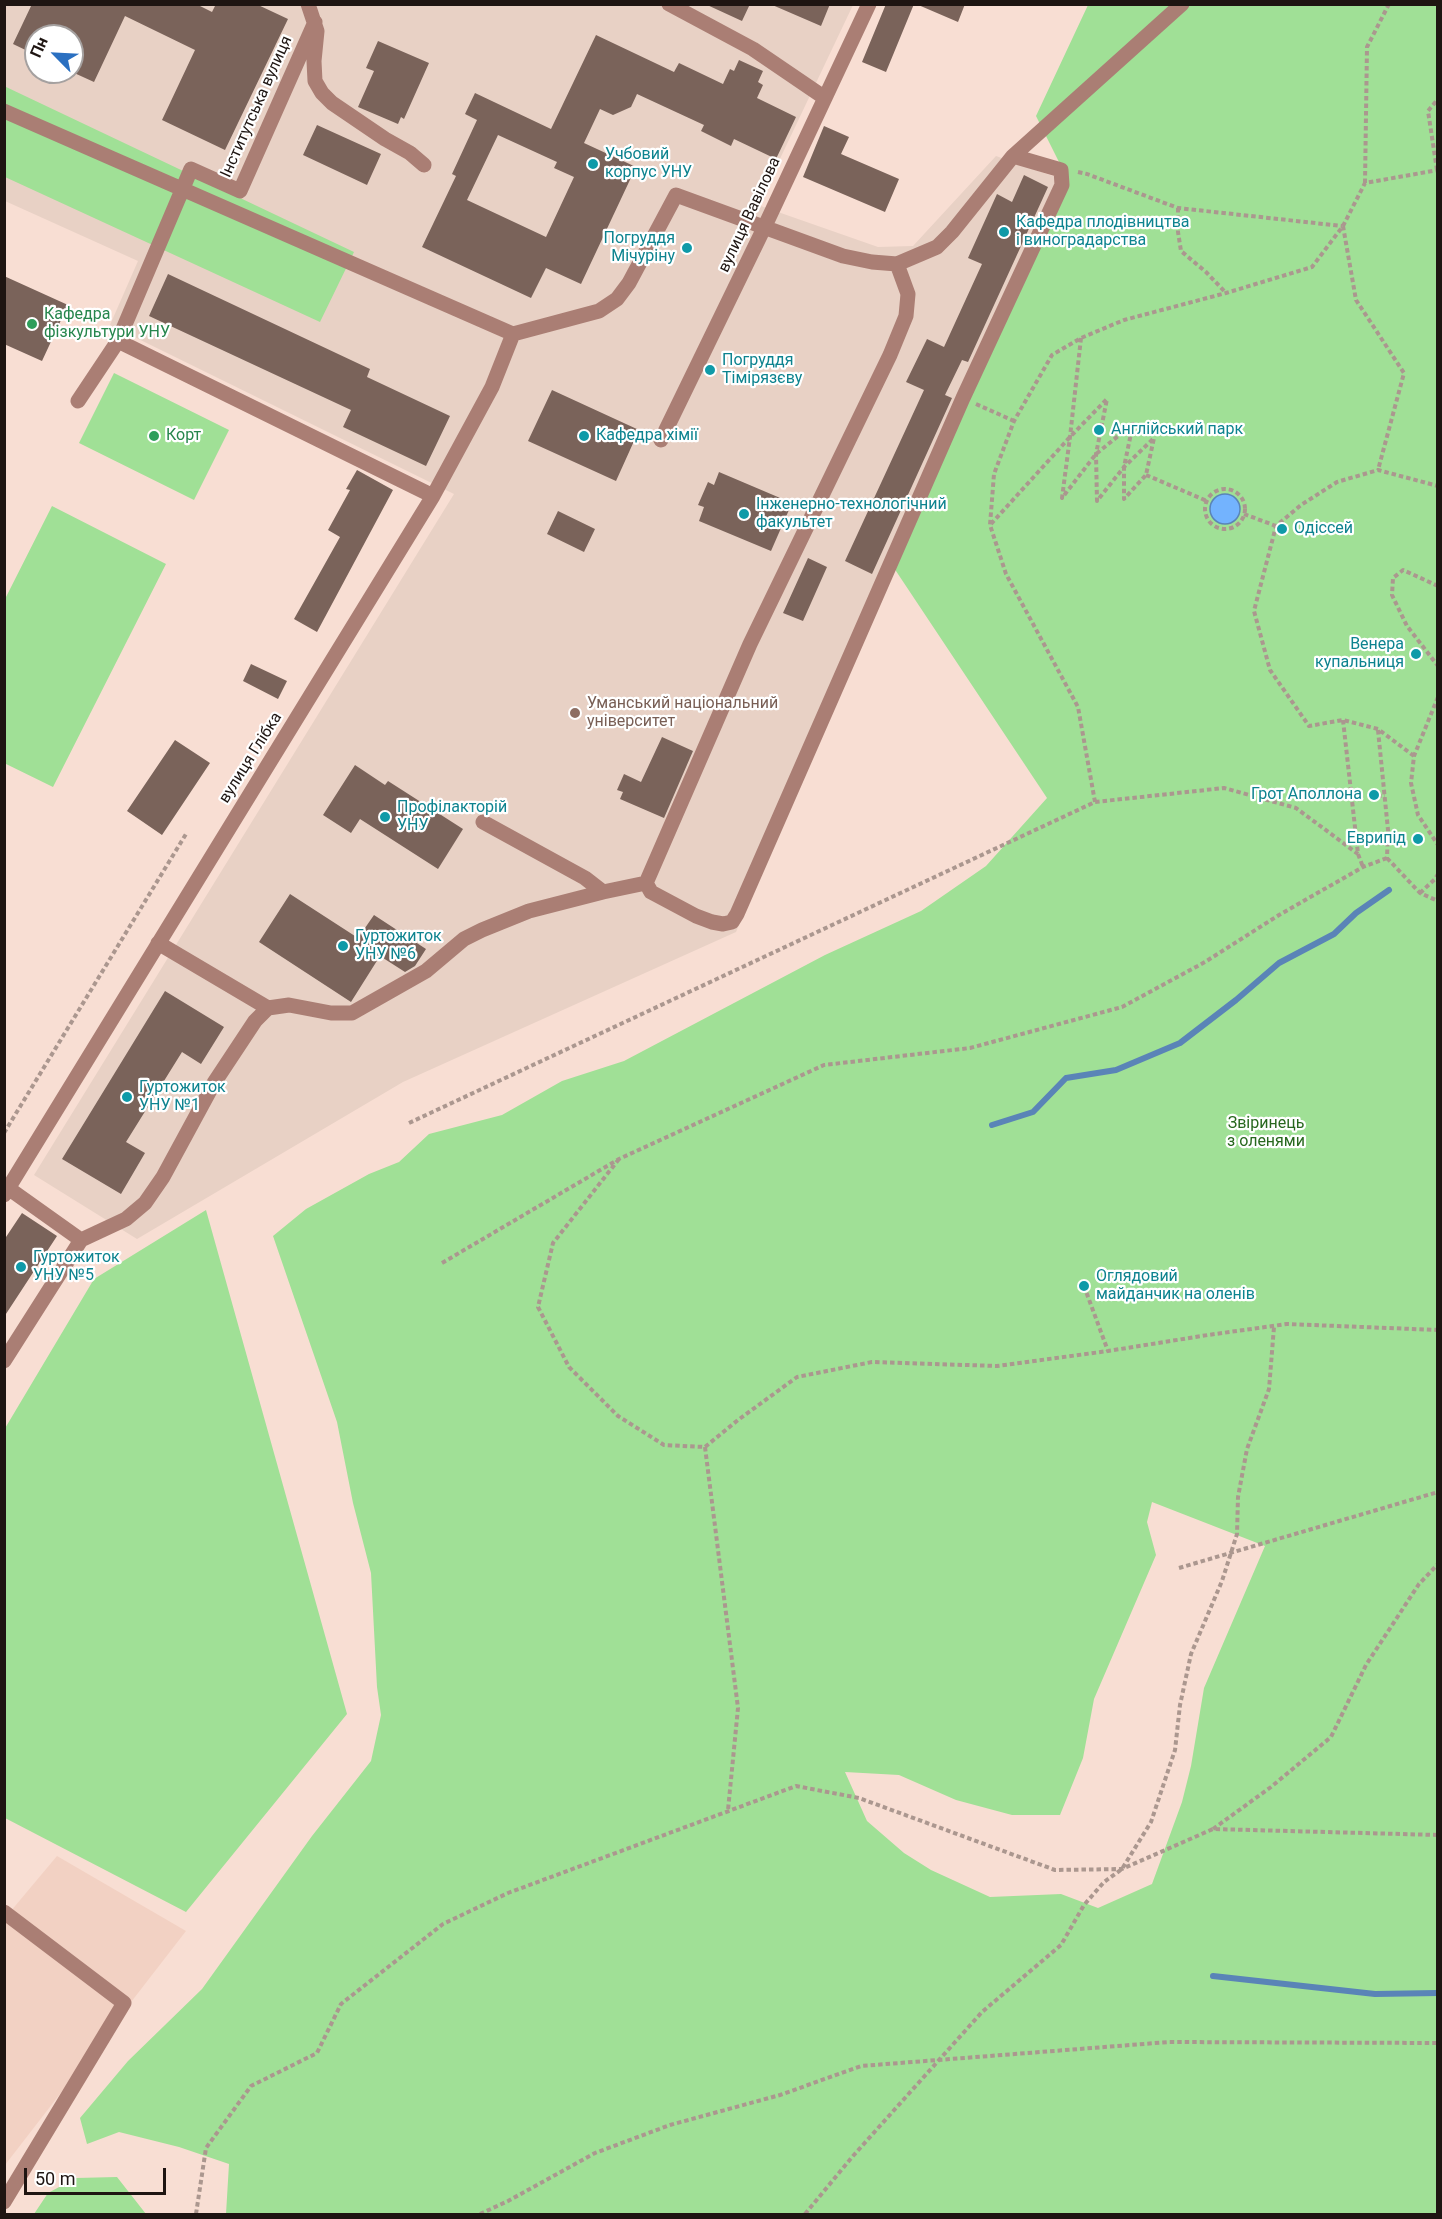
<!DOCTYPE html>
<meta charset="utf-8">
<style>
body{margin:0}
#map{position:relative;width:1442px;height:2219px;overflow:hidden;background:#f8ded3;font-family:Roboto,sans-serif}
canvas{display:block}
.frame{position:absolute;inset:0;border:6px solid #1e1512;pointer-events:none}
.north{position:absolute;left:24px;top:24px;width:60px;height:60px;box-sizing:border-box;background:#fff;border:2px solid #a5a1a0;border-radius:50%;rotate:294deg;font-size:16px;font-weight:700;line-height:24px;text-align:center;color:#1e1512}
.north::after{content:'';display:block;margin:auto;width:21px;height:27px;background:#2b70c1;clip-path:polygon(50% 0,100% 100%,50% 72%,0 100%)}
.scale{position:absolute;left:24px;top:2168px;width:142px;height:27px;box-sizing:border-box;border:3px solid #1e1512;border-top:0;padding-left:8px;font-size:18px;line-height:21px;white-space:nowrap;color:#1e1512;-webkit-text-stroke:4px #fff;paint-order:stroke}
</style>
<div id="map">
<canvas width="1442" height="2219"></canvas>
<div class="frame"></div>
<div class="north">Пн</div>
<div class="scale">50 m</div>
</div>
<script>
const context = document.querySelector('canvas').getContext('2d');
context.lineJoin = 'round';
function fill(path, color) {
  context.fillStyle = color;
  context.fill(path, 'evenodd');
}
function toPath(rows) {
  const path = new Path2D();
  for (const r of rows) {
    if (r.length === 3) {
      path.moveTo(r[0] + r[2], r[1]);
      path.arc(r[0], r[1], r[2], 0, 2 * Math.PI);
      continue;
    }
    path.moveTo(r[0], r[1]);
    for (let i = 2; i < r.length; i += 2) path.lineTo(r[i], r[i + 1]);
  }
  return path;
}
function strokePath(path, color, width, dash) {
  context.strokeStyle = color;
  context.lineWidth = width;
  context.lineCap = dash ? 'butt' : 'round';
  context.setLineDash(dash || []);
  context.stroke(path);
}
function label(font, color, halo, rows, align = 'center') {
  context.font = font + ' Roboto,sans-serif';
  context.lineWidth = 4.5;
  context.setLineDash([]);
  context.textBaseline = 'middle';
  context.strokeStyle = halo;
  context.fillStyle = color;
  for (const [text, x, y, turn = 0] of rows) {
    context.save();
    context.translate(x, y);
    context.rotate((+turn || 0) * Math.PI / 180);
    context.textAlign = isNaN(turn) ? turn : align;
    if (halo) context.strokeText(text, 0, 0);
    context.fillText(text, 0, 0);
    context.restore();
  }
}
fill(toPath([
 [57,1856,186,1931,5,2165,5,1918]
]), '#f2d1c3');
fill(toPath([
 [5,4,853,5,758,205,878,247,913,246,996,156,1064,180,736,932,403,1082,137,1239,34,1175,454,494,110,325,138,261,5,201],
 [36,36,72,36,72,72,36,72]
]), '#e8d1c5');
fill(toPath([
 [1088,5,1437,5,1438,747,1436,759,1438,776,1437,2214,226,2214,229,2164,179,2147,119,2132,87,2144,80,2118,128,2061,202,1989,312,1836,371,1761,381,1715,377,1687,371,1573,353,1503,337,1422,273,1236,306,1209,369,1174,399,1162,429,1134,502,1115,562,1081,624,1061,825,955,921,911,986,866,1047,798,894,568,1067,178,1036,116],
 [1152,1502,1265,1546,1204,1688,1191,1766,1182,1802,1152,1884,1098,1908,1061,1894,990,1897,931,1870,904,1853,867,1821,845,1772,899,1775,956,1800,1012,1815,1060,1815,1083,1758,1094,1699,1156,1555,1147,1522],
 [4,86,354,252,320,322,5,177],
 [114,373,229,430,194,500,79,443],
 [52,506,166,564,53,787,4,763,5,599],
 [206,1210,347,1714,186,1912,5,1818,4,1430,94,1279],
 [117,2177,146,2214,34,2214,48,2193,76,2178]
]), '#a0e096');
const water = toPath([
 [1225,509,15]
]);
fill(water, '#73b3fe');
strokePath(water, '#5a84b7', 1.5);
strokePath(toPath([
 [992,1125,1033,1112,1066,1078,1116,1070,1180,1043,1236,1000,1279,963,1334,934,1356,913,1389,890],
 [1213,1976,1375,1994,1438,1993]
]), '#5a84b7', 6);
fill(toPath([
 [32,4,196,4,212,12,216,4,256,4,288,19,225,150,162,120,195,50,125,16,94,82,72,72,72,36,36,36,36,55,13,44],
 [705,4,750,4,742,21],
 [770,4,830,4,821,26],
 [886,4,914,4,886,72,862,62],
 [916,4,965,4,958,22],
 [596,35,674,72,679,63,723,84,730,69,734,71,739,60,763,71,758,82,763,85,757,98,796,117,776,159,734,139,731,146,701,131,704,125,637,94,631,107,613,115,600,109,584,143,636,167,581,284,546,268,531,298,422,247,456,176,452,174,477,120,465,114,475,93,551,129],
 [498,135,557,162,554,168,574,177,546,237,467,200],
 [378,41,429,63,404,119,401,117,398,124,358,107,374,71,366,68],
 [317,125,381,154,367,185,303,155],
 [824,126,849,137,841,154,899,179,885,212,803,177],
 [1024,175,1048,187,968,362,962,360,945,395,952,398,872,574,845,561,924,390,906,382,927,339,944,347,982,264,968,258,997,194,1012,202],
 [168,274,370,369,367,377,450,416,426,466,343,427,351,410,149,316],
 [4,276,68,305,42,361,4,344],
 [552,390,639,430,616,481,528,441],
 [357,470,393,490,317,632,294,619,340,537,328,530,350,490,346,489],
 [719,472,792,503,771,551,699,521,704,507,698,505,708,482,714,485],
 [558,511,595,529,584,552,547,534],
 [808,558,827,567,803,621,783,613],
 [251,664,287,681,278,699,243,681],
 [662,737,693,751,664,818,620,799,623,792,617,790,624,774,641,782],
 [175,740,210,763,162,835,127,811],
 [355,765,385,785,388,781,463,829,438,869,360,819,351,833,323,815],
 [290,894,358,938,374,915,426,949,415,966,405,972,380,956,351,1002,259,942],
 [165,991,224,1027,201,1064,182,1052,126,1142,145,1153,121,1194,62,1159],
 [22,1213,57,1236,4,1317,4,1240]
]), '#7a635a');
strokePath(toPath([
 [1437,170,1428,111,1438,99],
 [1078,172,1087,174,1178,208,1342,226],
 [1365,183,1367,47,1389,4],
 [1178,208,1178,232,1181,251,1206,272,1226,293],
 [1343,226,1356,300,1404,373,1378,470],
 [976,404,1014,421],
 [1146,475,1207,501],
 [1225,509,20],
 [1244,514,1276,526],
 [991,524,1070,437,1107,399,1096,454,1097,501,1124,467,1154,438,1146,475,1124,499,1124,467,1133,424,1096,454,1062,498,1070,437,1081,338],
 [1438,586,1403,570,1393,578,1392,595,1407,626,1438,666],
 [1438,697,1414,756,1411,783,1418,815,1438,845],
 [1343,720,1358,854,1363,867],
 [1378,730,1388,830,1387,858],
 [1414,756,1378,729,1343,720,1309,726,1270,670,1254,611,1276,526,1301,505,1337,482,1378,470,1438,486],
 [1377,796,1385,796],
 [1095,802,1078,707,1006,574,990,525,994,474,1014,421,1052,355,1081,338,1124,320,1226,293,1312,267,1343,226,1365,183,1438,170],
 [1387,858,1420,893,1438,901],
 [1420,893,1435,879,1438,874],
 [409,1123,1095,802,1224,788,1296,808,1358,854],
 [4,1133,186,834],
 [619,1159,553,1243,538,1307,569,1367,618,1416,664,1445,705,1447,738,1420,797,1377,872,1362,997,1366,1108,1351,1208,1335,1287,1324,1438,1330],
 [442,1263,619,1159,824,1065,970,1048,1122,1007,1205,962,1279,915,1363,867,1387,858],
 [1084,1286,1108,1351],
 [705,1447,738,1708,728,1810],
 [1179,1568,1438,1492],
 [1213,1829,1271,1787,1331,1737,1366,1665,1419,1584,1438,1564],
 [196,2214,206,2148,251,2086,317,2053,341,2004,443,1924,508,1893,796,1786,859,1798,1055,1870,1122,1869,1213,1829,1438,1835],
 [480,2214,508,2201,595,2153,670,2125,780,2095,861,2066,1169,2042,1438,2043],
 [805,2214,853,2156,982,2012,1061,1945,1084,1905,1104,1882,1122,1869,1151,1822,1175,1750,1180,1705,1191,1654,1222,1581,1237,1534,1238,1497,1247,1449,1269,1389,1274,1327]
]), '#ab978f', 4, [4.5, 3]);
strokePath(toPath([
 [308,4,317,31,314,61,315,81,322,93,332,103,385,139,410,153,424,165],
 [669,4,753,49,825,98],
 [315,22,240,191,191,169,118,341,433,496],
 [4,111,513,334,599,311,617,299,629,283,676,195,843,256,872,262,897,264,937,247,952,232,1013,156,1061,170,1062,185,963,398,737,914,732,922,723,924,712,922,696,916,651,892,646,883],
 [1013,156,1182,4],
 [78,401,118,341],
 [661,440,764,228,869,4],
 [483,822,585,878,603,892,646,883,750,644,890,355,906,316,908,294,897,264],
 [158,943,268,1008],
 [4,1195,433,496,492,387,513,334],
 [81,1240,126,1219,145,1203,163,1177,214,1083,255,1021,268,1008,289,1005,331,1013,352,1013,426,971,464,939,482,930,529,911,603,892],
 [4,1361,81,1240,8,1188],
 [4,1912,124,2003,4,2202]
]), '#aa7e74', 15);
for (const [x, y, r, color] of [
 [593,164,6,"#0f9aa8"],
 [1004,232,6,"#0f9aa8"],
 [687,248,6,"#0f9aa8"],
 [32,324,6,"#2e9e5b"],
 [710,370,6,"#0f9aa8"],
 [1099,430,6,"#0f9aa8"],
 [154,436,6,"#2e9e5b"],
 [584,436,6,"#0f9aa8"],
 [744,514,6,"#0f9aa8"],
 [1282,529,6,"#0f9aa8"],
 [1416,654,6,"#0f9aa8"],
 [575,713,6,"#8d6e63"],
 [1374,795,6,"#0f9aa8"],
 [385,817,6,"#0f9aa8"],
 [1418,839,6,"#0f9aa8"],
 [343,946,6,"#0f9aa8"],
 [127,1097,6,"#0f9aa8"],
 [21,1267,6,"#0f9aa8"],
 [1084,1286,6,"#0f9aa8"]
]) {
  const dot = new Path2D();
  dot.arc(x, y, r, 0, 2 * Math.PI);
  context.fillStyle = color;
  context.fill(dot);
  strokePath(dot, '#fff', 2);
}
label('16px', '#1e1512', '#fff', [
 ["Інститутська вулиця",257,107,-66],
 ["вулиця Вавілова",750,215,-65],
 ["вулиця Глібка",251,758,-58]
]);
label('16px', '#0d838f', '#fff', [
 ["Учбовий",605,155],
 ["корпус УНУ",605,173],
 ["Кафедра плодівництва",1016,223],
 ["і виноградарства",1016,241],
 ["Погруддя",675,239,"right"],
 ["Мічуріну",675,257,"right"],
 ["Погруддя",722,361],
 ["Тімірязєву",722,379],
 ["Англійський парк",1111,430],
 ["Кафедра хімії",596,436],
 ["Інженерно-технологічний",756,505],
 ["факультет",756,523],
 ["Одіссей",1294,529],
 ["Венера",1404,645,"right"],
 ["купальниця",1404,663,"right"],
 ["Грот Аполлона",1362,795,"right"],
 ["Профілакторій",397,808],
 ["УНУ",397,826],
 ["Еврипід",1406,839,"right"],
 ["Гуртожиток",355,937],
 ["УНУ №6",355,955],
 ["Гуртожиток",139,1088],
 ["УНУ №1",139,1106],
 ["Гуртожиток",33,1258],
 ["УНУ №5",33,1276],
 ["Оглядовий",1096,1277],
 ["майданчик на оленів",1096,1295]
], 'left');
label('16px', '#27864d', '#fff', [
 ["Кафедра",44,315],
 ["фізкультури УНУ",44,333],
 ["Корт",166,436]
], 'left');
label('16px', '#785e54', '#fff', [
 ["Уманський національний",587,704],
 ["університет",587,722]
], 'left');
label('16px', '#28681e', '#fff', [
 ["Звіринець",1266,1124],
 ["з оленями",1266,1142]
]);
</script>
